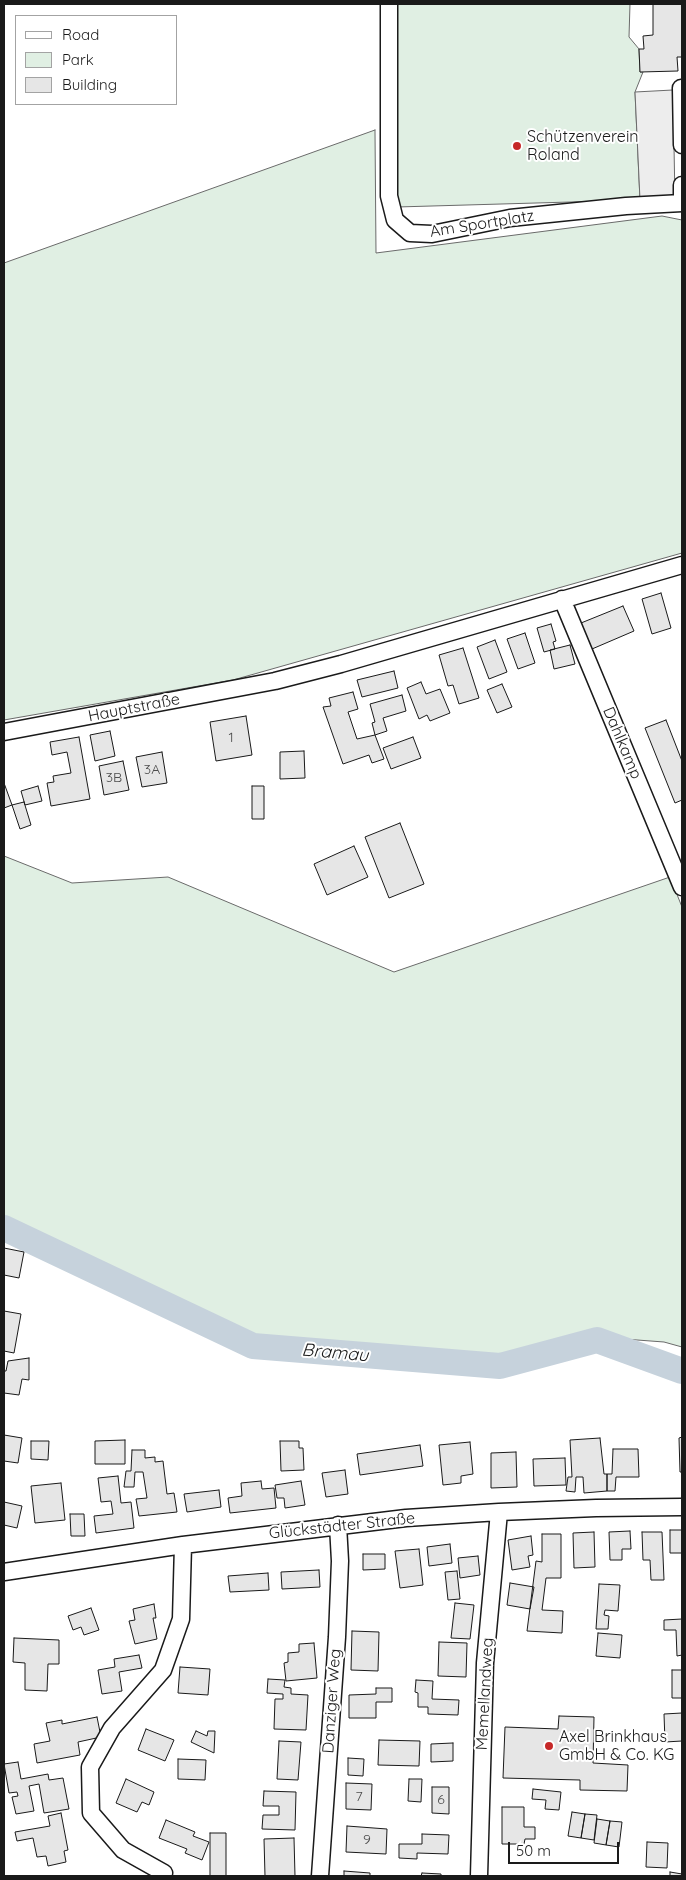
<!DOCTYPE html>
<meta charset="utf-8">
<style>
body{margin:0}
#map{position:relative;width:686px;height:1880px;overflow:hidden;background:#fff;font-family:Quicksand,sans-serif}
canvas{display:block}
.frame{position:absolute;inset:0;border:5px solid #1a1a1a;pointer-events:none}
.legend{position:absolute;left:15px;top:15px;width:162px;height:90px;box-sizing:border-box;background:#fff;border:1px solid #a3a3a3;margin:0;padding:6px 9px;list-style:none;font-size:15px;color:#1a1a1a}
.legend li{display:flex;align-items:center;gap:10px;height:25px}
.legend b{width:25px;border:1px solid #a3a3a3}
.scale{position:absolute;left:508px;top:1842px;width:111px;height:22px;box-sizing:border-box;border:2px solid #1a1a1a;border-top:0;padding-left:6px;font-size:15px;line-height:18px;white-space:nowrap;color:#1a1a1a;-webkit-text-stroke:4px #fff;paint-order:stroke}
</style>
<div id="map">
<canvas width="686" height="1880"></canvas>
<div class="frame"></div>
<ul class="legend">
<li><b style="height:6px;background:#fff"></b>Road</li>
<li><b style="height:14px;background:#e0efe3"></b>Park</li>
<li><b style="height:14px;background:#e6e6e6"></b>Building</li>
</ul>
<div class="scale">50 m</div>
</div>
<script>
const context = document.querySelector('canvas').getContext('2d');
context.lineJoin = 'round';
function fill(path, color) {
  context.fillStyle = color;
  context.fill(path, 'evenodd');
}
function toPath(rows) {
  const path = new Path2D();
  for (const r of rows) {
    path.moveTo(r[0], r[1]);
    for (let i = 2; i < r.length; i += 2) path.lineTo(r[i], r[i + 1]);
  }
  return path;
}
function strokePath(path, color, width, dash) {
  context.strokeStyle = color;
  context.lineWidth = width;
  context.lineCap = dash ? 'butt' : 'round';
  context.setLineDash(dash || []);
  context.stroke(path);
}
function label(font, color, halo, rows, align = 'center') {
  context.font = font + ' Quicksand,sans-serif';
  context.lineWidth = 4;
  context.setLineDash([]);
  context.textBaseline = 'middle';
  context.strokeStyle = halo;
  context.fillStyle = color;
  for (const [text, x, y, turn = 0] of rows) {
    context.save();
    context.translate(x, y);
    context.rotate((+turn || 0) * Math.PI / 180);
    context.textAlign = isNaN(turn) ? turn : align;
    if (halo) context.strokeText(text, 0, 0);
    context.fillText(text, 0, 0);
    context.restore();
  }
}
const green = toPath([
 [396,4,630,4,629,37,639,49,640,72,643,72,635,92,640,200,397,207,396,4],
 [375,130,376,253,662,216,682,220,682,553,233,680,4,720,4,263,375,130],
 [4,856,72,883,168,877,394,972,670,877,682,907,682,1347,664,1342,597,1337,500,1363,253,1343,4,1223,4,856]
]);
fill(green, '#e0efe3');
strokePath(green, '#6a6a6a', 1);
const parking = toPath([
 [673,90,675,201,640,200,635,92,673,90]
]);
fill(parking, '#ededed');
strokePath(parking, '#6a6a6a', 1);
strokePath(toPath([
 [4,1228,253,1346,500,1366,597,1340,682,1371]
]), '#c6d2dc', 26);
const building = toPath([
 [653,4,682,4,682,57,677,57,678,71,640,72,639,49,644,49,643,36,653,35,653,4],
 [661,593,671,628,652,634,642,599,661,593],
 [623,606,634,631,592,649,581,623,623,606],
 [551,624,556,641,553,642,555,649,544,652,537,628,551,624],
 [525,633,535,663,518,669,507,639,525,633],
 [495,640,507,672,489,679,477,647,495,640],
 [570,645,575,664,554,669,550,650,570,645],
 [463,648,479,698,459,704,453,685,448,686,439,655,463,648],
 [394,671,398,688,362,697,357,680,394,671],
 [421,682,426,694,440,689,450,713,430,721,427,715,419,719,407,688,421,682],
 [502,684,512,707,497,713,487,690,502,684],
 [353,692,358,709,348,712,357,739,375,735,384,759,372,763,369,755,343,764,323,707,331,706,329,698,353,692],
 [402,695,406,711,383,718,387,731,375,735,372,723,375,722,370,704,402,695],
 [246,716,252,755,216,761,210,722,246,716],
 [666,720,682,761,682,800,675,803,645,728,666,720],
 [110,731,115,756,95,761,90,735,110,731],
 [79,737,90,799,51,806,47,783,54,782,53,776,71,773,67,752,52,755,50,742,79,737],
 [413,737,421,758,391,769,383,748,413,737],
 [304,751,305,778,280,779,280,752,304,751],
 [162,752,167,783,142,787,136,757,162,752],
 [123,761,129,790,104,795,99,766,123,761],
 [4,783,12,805,4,808,4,783],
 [38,786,42,801,25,805,21,791,38,786],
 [252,786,264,786,264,819,252,819,252,786],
 [24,802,31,825,20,829,12,805,24,802],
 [400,823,424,884,389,898,365,837,400,823],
 [354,846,368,877,327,895,314,864,354,846],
 [4,1248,24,1252,19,1278,4,1275,4,1248],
 [4,1311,21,1314,14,1353,4,1351,4,1311],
 [29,1358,29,1380,22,1379,19,1395,4,1393,4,1371,6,1371,8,1361,29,1358],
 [4,1435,22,1438,18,1463,4,1461,4,1435],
 [682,1437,682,1472,680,1472,679,1438,682,1437],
 [600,1438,604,1474,607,1474,607,1491,584,1493,583,1477,576,1477,575,1492,566,1491,568,1477,572,1477,570,1440,600,1438],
 [125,1440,125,1464,95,1464,95,1441,125,1440],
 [31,1441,49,1441,48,1460,31,1459,31,1441],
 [280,1441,299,1441,299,1448,303,1448,304,1470,281,1471,280,1441],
 [470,1442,473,1474,461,1476,461,1483,443,1485,439,1445,470,1442],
 [420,1445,423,1466,360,1475,357,1454,420,1445],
 [613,1449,638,1449,639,1477,616,1477,615,1491,607,1491,607,1474,612,1474,613,1449],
 [132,1450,145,1450,145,1458,155,1457,155,1462,163,1461,167,1494,174,1493,177,1512,139,1516,136,1499,147,1498,143,1472,135,1472,134,1487,124,1487,126,1471,131,1471,132,1450],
 [516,1452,517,1487,491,1488,491,1453,516,1452],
 [565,1458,566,1485,534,1486,533,1459,565,1458],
 [345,1470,348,1494,326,1497,322,1473,345,1470],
 [118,1476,121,1503,131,1502,134,1528,96,1533,94,1516,113,1514,111,1501,101,1502,98,1478,118,1476],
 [261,1481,262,1489,274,1488,276,1508,230,1513,228,1498,242,1496,241,1483,261,1481],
 [301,1481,305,1505,285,1508,284,1498,277,1498,275,1485,301,1481],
 [61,1483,65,1520,35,1523,31,1486,61,1483],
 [219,1490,221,1507,187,1512,184,1494,219,1490],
 [4,1502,22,1506,17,1528,4,1525,4,1502],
 [70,1514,84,1514,85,1536,71,1536,70,1514],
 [670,1530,682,1530,682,1553,670,1553,670,1530],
 [630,1531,631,1549,622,1549,622,1560,610,1560,609,1532,630,1531],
 [594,1532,595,1567,574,1568,573,1533,594,1532],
 [642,1532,662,1532,664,1580,651,1580,650,1560,643,1560,642,1532],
 [542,1534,561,1534,561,1578,546,1578,542,1610,563,1611,562,1633,527,1631,536,1561,542,1562,542,1534],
 [531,1536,533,1555,528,1556,530,1567,512,1570,508,1540,531,1536],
 [450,1544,452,1563,429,1566,427,1547,450,1544],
 [419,1549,423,1585,400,1588,395,1551,419,1549],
 [363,1554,385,1554,385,1569,363,1570,363,1554],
 [478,1556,480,1575,460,1578,458,1558,478,1556],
 [319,1570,320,1587,282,1589,281,1572,319,1570],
 [457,1571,460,1599,448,1600,445,1572,457,1571],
 [268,1573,269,1590,230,1592,228,1576,268,1573],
 [510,1583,534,1587,530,1609,507,1605,510,1583],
 [599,1584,620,1585,618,1611,605,1610,604,1615,609,1616,608,1629,596,1629,599,1584],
 [455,1603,474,1605,470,1639,451,1638,455,1603],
 [154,1604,156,1618,153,1618,157,1639,135,1644,129,1621,135,1620,133,1609,154,1604],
 [91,1608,99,1630,84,1635,81,1627,73,1630,68,1616,91,1608],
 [682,1619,682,1655,677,1656,676,1630,664,1630,664,1620,682,1619],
 [352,1631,379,1632,378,1671,351,1670,352,1631],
 [598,1633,622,1635,620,1658,596,1656,598,1633],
 [14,1638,59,1640,59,1664,48,1664,47,1691,25,1690,25,1663,13,1662,14,1638],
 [439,1642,467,1643,466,1677,438,1676,439,1642],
 [314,1643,317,1678,286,1681,284,1663,288,1662,288,1653,299,1652,299,1644,314,1643],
 [139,1655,142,1668,119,1672,122,1691,102,1694,98,1670,115,1667,114,1659,139,1655],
 [180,1667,210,1669,208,1695,178,1693,180,1667],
 [672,1670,682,1670,682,1698,672,1698,672,1670],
 [268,1679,285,1680,284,1687,291,1688,291,1694,308,1695,306,1730,274,1729,275,1699,283,1699,283,1694,267,1693,268,1679],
 [416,1680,433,1681,432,1699,459,1700,458,1715,428,1714,428,1707,418,1707,418,1693,415,1692,416,1680],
 [376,1688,392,1688,392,1702,376,1702,376,1718,349,1718,349,1695,376,1694,376,1688],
 [682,1713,682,1741,665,1742,664,1714,682,1713],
 [559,1716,594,1717,593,1763,628,1765,627,1791,580,1790,580,1780,503,1778,505,1727,558,1729,559,1716],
 [97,1717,101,1737,78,1742,80,1755,37,1763,34,1744,50,1741,46,1723,62,1720,62,1724,97,1717],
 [146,1729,174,1740,165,1761,138,1750,146,1729],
 [196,1731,207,1736,208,1731,215,1731,214,1753,191,1742,196,1731],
 [379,1740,420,1741,419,1766,378,1765,379,1740],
 [279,1741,301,1742,298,1780,277,1779,279,1741],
 [453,1743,453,1761,431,1762,431,1744,453,1743],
 [348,1758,364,1759,363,1776,348,1775,348,1758],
 [178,1759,206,1760,205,1780,178,1779,178,1759],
 [18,1762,21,1779,48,1774,49,1780,63,1778,69,1809,44,1813,39,1784,29,1786,34,1811,16,1814,12,1797,18,1796,17,1792,9,1793,4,1764,18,1762],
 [126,1779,154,1792,149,1805,142,1802,137,1812,116,1803,126,1779],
 [409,1779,422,1779,421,1802,408,1801,409,1779],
 [346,1783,372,1784,371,1810,346,1809,346,1783],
 [432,1787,449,1787,449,1814,432,1813,432,1787],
 [533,1789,561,1792,559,1810,545,1809,546,1800,532,1799,533,1789],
 [264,1791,296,1792,295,1830,262,1829,263,1815,279,1815,279,1806,263,1806,264,1791],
 [502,1807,524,1807,524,1827,535,1827,535,1839,525,1839,524,1844,502,1844,502,1807],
 [572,1812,585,1814,581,1838,568,1836,572,1812],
 [61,1813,68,1850,64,1851,66,1862,48,1866,46,1856,37,1857,33,1838,17,1841,15,1832,50,1826,48,1816,61,1813],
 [585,1814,597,1815,594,1840,581,1838,585,1814],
 [597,1819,610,1821,606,1845,594,1843,597,1819],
 [166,1820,195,1832,193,1836,209,1842,202,1860,185,1853,187,1849,159,1838,166,1820],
 [610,1821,622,1822,619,1847,606,1845,610,1821],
 [347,1826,387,1829,386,1854,346,1852,347,1826],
 [210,1833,226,1833,226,1876,210,1876,210,1833],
 [422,1834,449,1835,448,1854,417,1853,417,1859,399,1858,399,1844,422,1844,422,1834],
 [294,1838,295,1876,265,1876,264,1839,294,1838],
 [647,1842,668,1843,667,1868,646,1867,647,1842],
 [344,1871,370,1873,370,1876,344,1876,344,1871],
 [670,1872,682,1874,682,1876,670,1876,670,1872],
 [422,1873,441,1874,441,1876,421,1876,422,1873]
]);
fill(building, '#e6e6e6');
strokePath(building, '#1a1a1a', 1);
const minor = toPath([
 [389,4,389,196,395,220,410,233,432,234,510,218,626,206,682,203,682,185],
 [681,88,682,145],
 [562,599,682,887],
 [4,732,275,681,341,664,682,565],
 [4,1572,183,1545,406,1518,499,1512,596,1508,682,1507],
 [164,1873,123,1850,91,1813,90,1767,112,1728,163,1670,181,1619,183,1545],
 [320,1876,337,1637,340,1561,338,1525],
 [479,1876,485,1663,499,1512]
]);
strokePath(minor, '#1a1a1a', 19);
strokePath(minor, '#fff', 16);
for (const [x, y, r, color] of [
 [517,146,5,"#c62828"],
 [549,1746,5,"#c62828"]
]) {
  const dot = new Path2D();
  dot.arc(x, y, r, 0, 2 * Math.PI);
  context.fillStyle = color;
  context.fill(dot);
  strokePath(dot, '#fff', 2);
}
label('14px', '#4d4d4d', null, [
 ["1",231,738],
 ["3A",152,770],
 ["3B",114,778],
 ["7",359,1797],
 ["6",441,1800],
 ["9",367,1840]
]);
label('16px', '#1a1a1a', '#fff', [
 ["Schützenverein",527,137],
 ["Roland",527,155],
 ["Axel Brinkhaus",559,1737],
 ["GmbH & Co. KG",559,1755]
], 'left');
label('16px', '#1a1a1a', '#fff', [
 ["Am Sportplatz",482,224,-9],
 ["Hauptstraße",134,708,-11],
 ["Dahlkamp",622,743,67],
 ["Glückstädter Straße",342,1526,-6],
 ["Memellandweg",485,1694,-87],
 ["Danziger Weg",332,1701,-86]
]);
label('italic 18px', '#1a1a1a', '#fff', [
 ["Bramau",335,1353,5]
]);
</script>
